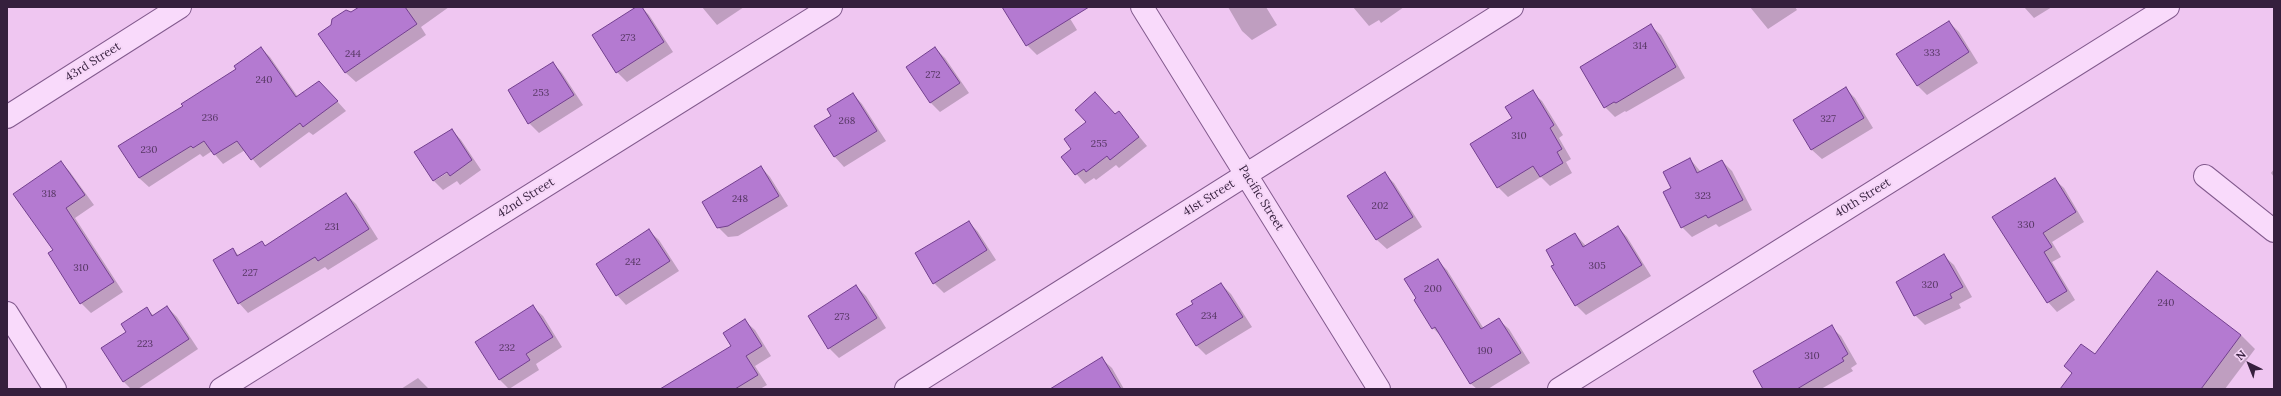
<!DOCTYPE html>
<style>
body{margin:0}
#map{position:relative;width:2281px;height:396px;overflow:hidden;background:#efc6f1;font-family:Lora,serif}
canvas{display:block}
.frame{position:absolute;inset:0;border:8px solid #351f3d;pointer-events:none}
.north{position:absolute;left:2229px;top:344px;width:40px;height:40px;-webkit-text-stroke:3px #f6d6f8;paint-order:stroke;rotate:317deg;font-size:11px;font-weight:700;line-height:16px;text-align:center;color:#351f3d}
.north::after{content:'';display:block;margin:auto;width:14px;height:18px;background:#351f3d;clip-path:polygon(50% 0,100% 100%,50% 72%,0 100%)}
</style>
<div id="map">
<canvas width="2281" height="396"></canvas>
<div class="frame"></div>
<div class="north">N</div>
</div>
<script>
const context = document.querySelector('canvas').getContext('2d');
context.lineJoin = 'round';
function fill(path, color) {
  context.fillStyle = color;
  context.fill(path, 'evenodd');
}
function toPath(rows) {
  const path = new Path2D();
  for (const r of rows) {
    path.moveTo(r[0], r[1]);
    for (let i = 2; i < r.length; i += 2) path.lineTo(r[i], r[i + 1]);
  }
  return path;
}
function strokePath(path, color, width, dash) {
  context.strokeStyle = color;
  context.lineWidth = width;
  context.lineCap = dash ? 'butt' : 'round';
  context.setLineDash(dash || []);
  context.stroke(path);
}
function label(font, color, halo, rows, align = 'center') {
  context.font = font + ' Lora,serif';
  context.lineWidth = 4;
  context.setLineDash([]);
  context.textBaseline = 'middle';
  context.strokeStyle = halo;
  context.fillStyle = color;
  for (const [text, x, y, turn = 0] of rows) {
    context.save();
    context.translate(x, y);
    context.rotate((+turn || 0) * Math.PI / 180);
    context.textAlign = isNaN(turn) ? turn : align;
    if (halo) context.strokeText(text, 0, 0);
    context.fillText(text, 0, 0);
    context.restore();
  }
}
fill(toPath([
 [360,7,449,7,421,27,426,35,356,82,346,73,320,34],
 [638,7,641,7,649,15,673,52,627,82,617,72],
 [702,7,744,7,717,25],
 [1004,7,1063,7,1077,30,1037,55,1027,45],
 [1228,7,1266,7,1277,25,1252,40,1242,31],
 [1353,7,1404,7,1381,23,1379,20,1369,26],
 [1750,7,1795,7,1797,10,1768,29],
 [2024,7,2052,7,2034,18],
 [1949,22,1959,32,1978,63,1927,95,1918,86,1897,54],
 [1651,26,1661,35,1685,78,1626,112,1625,111,1615,117,1605,107],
 [261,48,270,57,298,97,328,91,346,111,313,135,309,132,260,168,245,150,223,164,212,151,203,157,200,154,149,187,139,178,184,106,237,69],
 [935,48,945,58,969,93,940,112,930,102],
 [553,63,562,73,583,105,539,133,529,123],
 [1846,89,1855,98,1873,128,1822,159,1812,150,1794,120],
 [1532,92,1542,101,1563,135,1559,138,1571,159,1566,162,1572,173,1550,186,1541,177,1508,197,1498,187,1514,119],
 [853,94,862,104,886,141,844,167,835,157,816,127,832,116],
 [1119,112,1147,146,1119,168,1116,165,1096,180,1094,178,1085,184,1062,157],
 [452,130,461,140,481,170,460,185,457,181,443,190,433,180],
 [451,168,452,170,434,181,434,179],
 [1690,159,1701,172,1722,161,1732,171,1752,210,1719,227,1716,224,1692,237,1682,227,1672,189],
 [61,162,70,172,94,205,75,218,123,292,91,313,81,303,54,250],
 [761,167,770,177,788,206,738,236,728,237,718,227],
 [2274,169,2274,177,2271,173],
 [1385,174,1394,183,1422,227,1387,249,1377,240,1349,196],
 [2054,179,2064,188,2084,222,2052,242,2061,257,2052,262,2075,300,2057,312,2048,302,1993,217],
 [346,194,356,204,378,239,328,270,325,267,248,313,239,303,233,249,239,256,262,243,266,247],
 [969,222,978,232,996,260,944,293,934,283],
 [1618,227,1627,237,1651,276,1586,315,1576,305,1556,265,1575,234,1586,246],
 [649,231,659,240,679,271,626,305,617,295],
 [1944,256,1954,265,1972,297,1959,304,1961,308,1925,325,1915,315],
 [1437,260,1447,270,1484,329,1499,320,1509,329,1530,363,1488,389,1477,389,1471,384,1443,338,1433,328],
 [1221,284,1231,294,1252,327,1206,355,1197,346,1177,315],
 [856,286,866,296,886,328,839,358,829,348],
 [167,307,177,317,198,349,138,389,131,389,124,382,103,349,127,333,147,309,154,316],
 [533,307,543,316,562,347,536,364,539,370,509,389,499,379],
 [745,321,755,330,771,356,755,366,767,385,760,389,692,389,732,346],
 [1831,327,1841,336,1857,364,1851,368,1853,371,1821,389,1764,389],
 [2241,335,2255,349,2225,389,2061,389,2073,374,2065,366,2095,356],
 [1102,359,1112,368,1124,389,1058,389],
 [418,378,429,389,401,389]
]), '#0003');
const building = toPath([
 [359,7,405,7,417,24,345,73,318,34,331,25,332,19,346,10,351,12,359,7],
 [636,7,642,7,664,42,616,73,592,35,636,7],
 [1002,7,1089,7,1026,46,1002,7],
 [1949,21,1969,52,1917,86,1896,54,1949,21],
 [1651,24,1676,67,1616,103,1614,102,1604,108,1580,67,1651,24],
 [261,47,296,97,319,81,338,101,303,127,300,123,251,160,237,141,214,155,204,141,193,148,191,146,139,178,118,146,183,106,181,104,236,69,234,66,261,47],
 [935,47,960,83,930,103,906,67,935,47],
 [553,62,574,95,528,124,508,90,553,62],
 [1846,87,1864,118,1811,150,1793,120,1846,87],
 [1533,90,1554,125,1550,128,1562,149,1557,152,1563,163,1540,177,1533,166,1497,188,1470,144,1512,118,1505,107,1533,90],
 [1095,92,1115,114,1119,111,1139,137,1110,160,1107,156,1086,172,1084,169,1075,175,1061,157,1071,149,1064,139,1086,122,1075,110,1095,92],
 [853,93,877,131,834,157,814,126,831,116,827,109,853,93],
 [452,129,472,160,450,176,447,172,433,181,414,152,452,129],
 [1690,158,1697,173,1722,160,1743,200,1708,218,1706,215,1681,228,1663,192,1671,188,1663,172,1690,158],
 [61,161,85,195,66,208,114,282,80,304,48,253,53,250,13,194,61,161],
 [761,166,779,196,728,226,717,228,702,202,761,166],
 [1385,172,1413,217,1376,240,1347,196,1385,172],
 [2055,178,2076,212,2043,233,2052,247,2044,252,2067,291,2047,303,1992,217,2055,178],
 [346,193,369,229,318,261,315,257,238,304,213,260,233,248,237,256,262,241,265,246,346,193],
 [969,221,987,250,933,284,915,253,969,221],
 [1618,226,1642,265,1575,306,1551,266,1554,265,1546,250,1575,233,1583,247,1618,226],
 [649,229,670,261,616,296,596,264,649,229],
 [1944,254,1963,287,1950,294,1952,298,1914,316,1896,282,1944,254],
 [1438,259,1481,329,1499,318,1521,353,1470,384,1435,327,1432,329,1414,300,1416,298,1404,279,1438,259],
 [2157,271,2241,335,2201,389,2060,389,2072,373,2064,366,2081,344,2095,354,2157,271],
 [1221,283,1243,317,1196,346,1176,314,1193,304,1191,301,1221,283],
 [856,285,877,318,828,349,808,316,856,285],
 [533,305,553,337,526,354,530,360,499,380,475,342,533,305],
 [167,306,189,339,123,382,101,348,126,332,121,324,147,307,152,316,167,306],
 [745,319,762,346,746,356,758,375,735,389,660,389,731,346,723,333,745,319],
 [1832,325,1848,354,1842,358,1844,361,1797,389,1763,389,1753,371,1832,325],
 [1102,357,1121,389,1050,389,1102,357]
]);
fill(building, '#b47ad1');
strokePath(building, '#723f8e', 1);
const minor = toPath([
 [1142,7,1379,389],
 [7,117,180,7],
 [2205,176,2274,231],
 [7,313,55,389],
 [221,389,831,7],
 [906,389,1512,7],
 [1559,389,2168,7]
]);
strokePath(minor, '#825a8d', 24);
strokePath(minor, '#f9dafb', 22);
label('10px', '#553662', null, [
 ["273",628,38],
 ["314",1640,46],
 ["333",1932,53],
 ["244",353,54],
 ["272",933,75],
 ["240",264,80],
 ["253",541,93],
 ["236",210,118],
 ["327",1828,119],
 ["268",847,121],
 ["310",1519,136],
 ["255",1099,144],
 ["230",149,150],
 ["318",49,194],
 ["323",1703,196],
 ["248",740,199],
 ["202",1380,206],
 ["330",2026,225],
 ["231",332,227],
 ["242",633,262],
 ["305",1597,266],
 ["310",81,268],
 ["227",250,273],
 ["320",1930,285],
 ["200",1433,289],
 ["240",2166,303],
 ["234",1209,316],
 ["273",842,317],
 ["223",145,344],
 ["232",507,348],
 ["190",1485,351],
 ["310",1812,356]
]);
label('12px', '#351f3d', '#f6d6f8', [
 ["43rd Street",93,62,-32],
 ["42nd Street",526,198,-32],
 ["41st Street",1209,198,-32],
 ["Pacific Street",1261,198,58],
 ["40th Street",1863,198,-32]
]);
</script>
